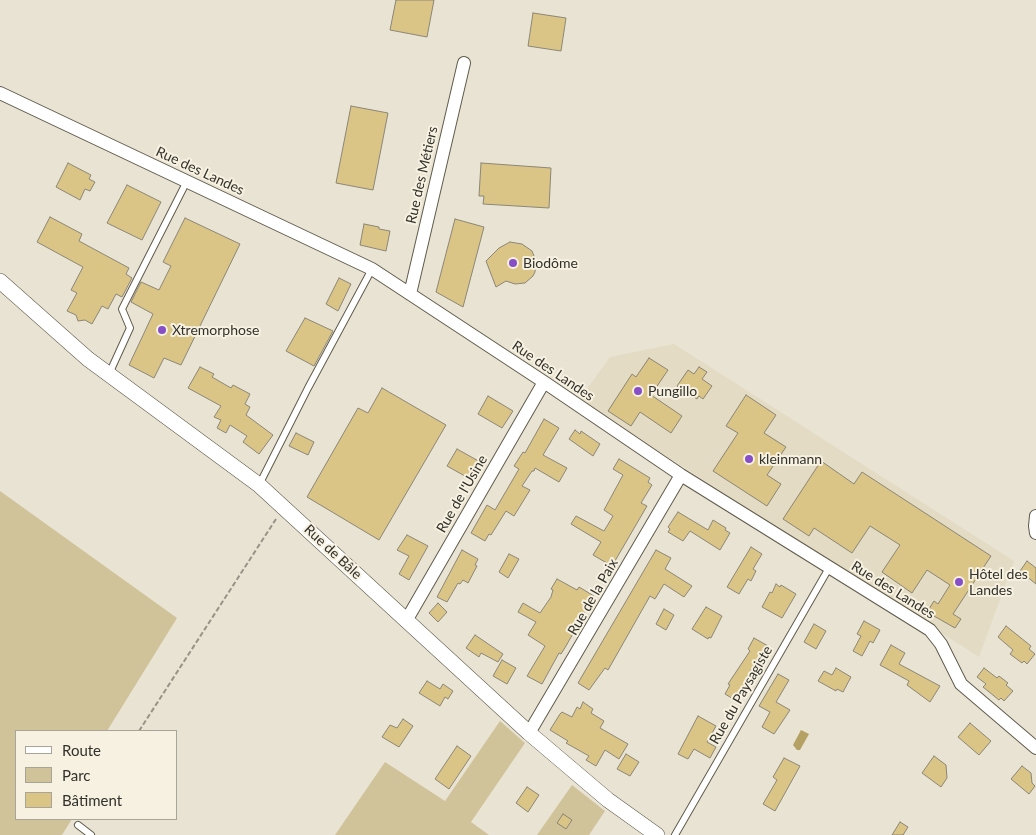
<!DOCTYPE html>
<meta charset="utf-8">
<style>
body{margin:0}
#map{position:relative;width:1036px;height:835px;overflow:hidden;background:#e9e3d3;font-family:Lato,sans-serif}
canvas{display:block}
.legend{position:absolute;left:15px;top:730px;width:162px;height:90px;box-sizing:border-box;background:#f6f1e0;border:1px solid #a8a498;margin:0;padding:6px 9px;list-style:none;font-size:15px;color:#33312b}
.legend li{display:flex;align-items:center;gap:10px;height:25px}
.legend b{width:25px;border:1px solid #a8a498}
</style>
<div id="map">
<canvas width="1036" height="835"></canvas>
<ul class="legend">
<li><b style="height:6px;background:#fff"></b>Route</li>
<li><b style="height:14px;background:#d0c39a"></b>Parc</li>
<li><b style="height:14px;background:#dac587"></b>Bâtiment</li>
</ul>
</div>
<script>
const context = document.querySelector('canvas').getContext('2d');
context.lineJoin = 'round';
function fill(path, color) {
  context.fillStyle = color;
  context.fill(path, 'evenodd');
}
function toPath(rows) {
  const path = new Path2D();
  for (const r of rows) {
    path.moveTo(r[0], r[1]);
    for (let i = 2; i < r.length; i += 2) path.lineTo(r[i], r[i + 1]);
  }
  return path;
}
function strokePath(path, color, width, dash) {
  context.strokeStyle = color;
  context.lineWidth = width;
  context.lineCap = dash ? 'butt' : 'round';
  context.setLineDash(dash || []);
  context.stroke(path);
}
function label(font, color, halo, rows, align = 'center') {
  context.font = font + ' Lato,sans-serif';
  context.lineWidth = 4;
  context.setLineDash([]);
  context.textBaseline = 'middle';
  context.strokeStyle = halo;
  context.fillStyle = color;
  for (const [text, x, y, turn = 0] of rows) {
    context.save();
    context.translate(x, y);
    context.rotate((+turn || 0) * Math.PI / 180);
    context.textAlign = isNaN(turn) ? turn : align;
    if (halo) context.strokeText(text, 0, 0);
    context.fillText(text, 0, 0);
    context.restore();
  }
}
fill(toPath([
 [674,344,1014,561,979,657,579,400,610,357]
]), '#e3dbc3');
fill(toPath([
 [0,491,177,618,107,731,16,731,16,819,72,819,62,835,0,835],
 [500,721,525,743,471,822,489,835,335,835,385,762,445,801],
 [572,785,605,811,589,835,537,835]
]), '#d0c39a');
fill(toPath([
 [801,730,809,734,800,750,797,750,793,745]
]), '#b5a164');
const building = toPath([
 [396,0,434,0,427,37,390,30,396,0],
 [533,13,566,18,561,51,528,46,533,13],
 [351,106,388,113,373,190,336,183,351,106],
 [68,163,91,175,89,179,95,182,90,191,85,189,80,200,56,187,68,163],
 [481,163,551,168,549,208,483,204,484,196,479,196,481,163],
 [127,185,161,202,142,240,107,223,127,185],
 [50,217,82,234,79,241,129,268,126,274,132,278,122,297,116,294,108,309,102,306,92,324,85,320,78,321,76,315,67,311,77,293,71,290,83,267,37,242,50,217],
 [185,218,240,244,181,365,164,358,154,378,129,365,153,314,131,302,141,282,159,290,171,266,163,262,185,218],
 [455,219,484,227,463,307,436,292,455,219],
 [364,224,379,227,379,229,390,231,386,251,360,245,364,224],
 [510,242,522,244,532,251,536,261,535,272,533,276,525,283,515,284,506,281,496,287,486,261,499,248,510,242],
 [339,278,351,284,338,311,326,304,339,278],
 [305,318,333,331,314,366,286,351,305,318],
 [649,358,668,370,651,395,682,416,671,433,640,412,631,426,608,411,632,374,636,377,649,358],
 [200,367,214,374,212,377,231,388,233,385,250,394,245,404,250,407,246,415,273,435,259,454,243,442,247,436,230,425,226,433,217,428,221,420,214,417,221,406,188,388,200,367],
 [699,367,707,372,702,379,712,386,703,399,699,396,697,399,677,386,688,370,694,374,699,367],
 [382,388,446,425,379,540,307,497,358,408,368,413,382,388],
 [746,395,776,415,764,433,786,447,767,475,781,484,767,506,713,471,738,433,726,426,746,395],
 [488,396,513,411,502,428,478,414,488,396],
 [544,419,559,428,543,455,567,468,559,482,535,468,534,471,532,471,522,486,530,490,514,516,506,511,491,535,489,534,485,541,471,533,487,505,495,510,519,469,514,466,523,452,525,453,544,419],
 [575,430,580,434,581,431,600,444,593,456,569,439,575,430],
 [296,433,314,442,308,455,289,446,296,433],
 [457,449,482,463,472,480,447,466,457,449],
 [619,459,650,478,648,482,652,485,641,503,647,506,612,566,593,555,601,542,571,524,576,516,604,531,613,516,604,510,623,475,613,469,619,459],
 [821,461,854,484,862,472,991,556,953,614,961,619,955,628,927,612,934,601,938,604,950,585,927,570,912,593,882,572,900,545,870,526,852,553,814,528,809,536,783,519,821,461],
 [678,512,708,530,713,520,726,528,725,530,730,533,720,550,690,531,683,541,668,532,670,529,668,527,678,512],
 [407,535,428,546,409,580,399,574,409,556,397,550,407,535],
 [751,547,762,554,753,569,756,571,751,581,748,579,739,594,727,587,751,547],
 [462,550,478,559,475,565,477,566,468,583,463,580,460,584,458,583,447,602,437,597,462,550],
 [656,550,671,558,665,569,692,586,684,597,664,584,655,599,650,596,608,670,605,668,589,690,578,683,656,550],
 [509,554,519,559,508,578,499,572,509,554],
 [1027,561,1036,568,1036,584,1020,571,1027,561],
 [557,579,577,590,579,587,594,596,566,646,561,654,559,653,542,684,527,676,545,646,528,635,536,622,518,612,523,603,540,613,551,597,553,590,551,589,557,579],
 [776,584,780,587,781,585,796,594,782,618,762,607,770,592,772,593,776,584],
 [438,603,447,612,438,622,429,613,438,603],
 [706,607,722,616,711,638,709,637,708,639,692,629,706,607],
 [664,609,674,615,666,630,656,624,664,609],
 [864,621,880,630,873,643,870,641,862,656,853,651,861,636,857,634,864,621],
 [814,624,826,631,816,649,804,642,814,624],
 [1006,626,1031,646,1029,649,1035,654,1027,664,1024,661,1022,663,1010,654,1013,650,998,637,1006,626],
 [475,635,503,654,498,662,481,653,479,657,466,648,475,635],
 [754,638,768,646,762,657,759,656,746,679,749,681,742,692,740,691,735,700,725,694,730,685,728,684,750,651,748,649,754,638],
 [891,645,905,653,899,664,940,686,930,702,907,685,909,681,880,665,891,645],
 [502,660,516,668,507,684,493,676,502,660],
 [836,668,851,677,843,692,837,689,836,691,818,681,824,671,832,675,836,668],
 [984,668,997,678,999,676,1008,683,1006,685,1013,691,1004,701,1001,698,999,700,983,687,986,684,977,677,984,668],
 [778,674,789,680,776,702,790,710,774,734,762,727,770,712,759,706,778,674],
 [427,681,440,689,443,684,453,691,448,699,445,697,440,706,419,693,427,681],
 [583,702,593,709,591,713,604,721,600,728,628,744,619,759,605,750,596,766,586,760,589,756,566,743,568,741,550,730,560,714,562,712,572,717,577,707,580,709,583,702],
 [698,716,716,726,707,742,716,747,710,758,694,749,688,759,678,754,698,716],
 [403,719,413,726,399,747,382,737,390,725,397,728,403,719],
 [970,723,991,741,979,755,958,737,970,723],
 [457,746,471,756,449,789,435,779,457,746],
 [626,754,639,762,630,776,617,769,626,754],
 [934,756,946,765,947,778,941,787,922,773,934,756],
 [784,758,800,766,775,811,763,804,777,780,773,777,784,758],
 [1022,766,1031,773,1032,783,1035,786,1029,794,1011,779,1022,766],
 [527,787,539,795,528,812,516,803,527,787],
 [563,814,572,820,566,829,557,823,563,814],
 [900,822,908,827,903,835,892,835,900,822]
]);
fill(building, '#dac587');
strokePath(building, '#8b8677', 1);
const service = toPath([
 [109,374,130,328,122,309,187,181],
 [259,485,308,388,372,269],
 [78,825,91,835],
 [675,835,829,568]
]);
const minor = toPath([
 [0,93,372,269,544,382,681,475,930,630,941,644,961,684,1036,748],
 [410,294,464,63],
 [1036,516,1035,526,1036,533],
 [406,621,544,382],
 [529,733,681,475]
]);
const tertiary = toPath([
 [0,281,88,359,259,485,529,733,608,800,657,835]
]);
strokePath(service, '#605b4c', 8);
strokePath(minor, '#605b4c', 14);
strokePath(tertiary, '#605b4c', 16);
strokePath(toPath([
 [139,731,276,519]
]), '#979387', 2, [5, 2.5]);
strokePath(service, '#fff', 6);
strokePath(minor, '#fff', 12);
strokePath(tertiary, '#fff', 15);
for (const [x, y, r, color] of [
 [513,263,5,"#864fc7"],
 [162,330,5,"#864fc7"],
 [638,391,5,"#864fc7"],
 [749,459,5,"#864fc7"],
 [959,582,5,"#864fc7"]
]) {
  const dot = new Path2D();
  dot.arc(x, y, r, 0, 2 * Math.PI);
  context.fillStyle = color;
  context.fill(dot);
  strokePath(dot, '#f6f1e0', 2);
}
label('14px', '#33312b', '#f6f1e0', [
 ["Rue des Landes",200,171,25],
 ["Rue des Métiers",422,175,-77],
 ["Rue des Landes",553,371,34],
 ["Rue de l'Usine",462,494,-60],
 ["Rue de Bâle",333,552,43],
 ["Rue des Landes",893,590,32],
 ["Rue de la Paix",593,597,-60],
 ["Rue du Paysagiste",741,695,-60]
]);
label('14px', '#33312b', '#f6f1e0', [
 ["Biodôme",523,263],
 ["Xtremorphose",172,330],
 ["Pungillo",648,391],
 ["kleinmann",759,459],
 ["Hôtel des",969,574],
 ["Landes",969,590]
], 'left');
</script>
